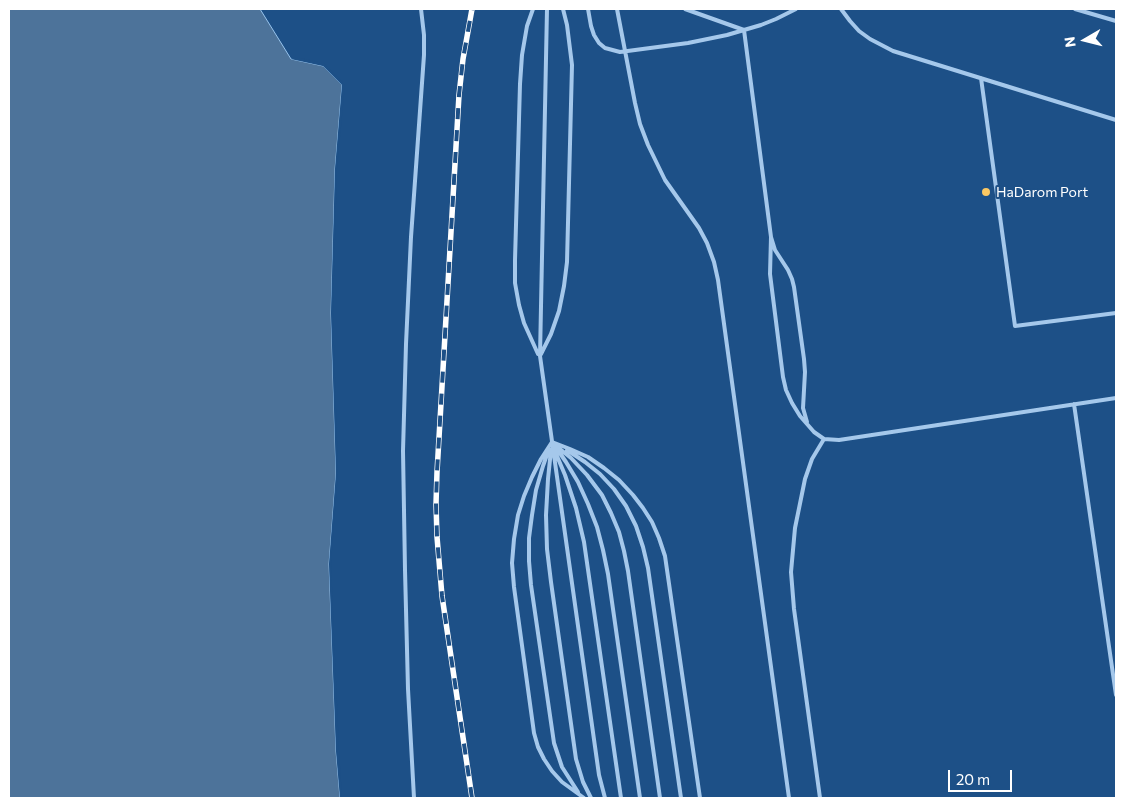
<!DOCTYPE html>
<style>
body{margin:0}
#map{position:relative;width:1125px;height:807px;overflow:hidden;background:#1d5087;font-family:Commissioner,sans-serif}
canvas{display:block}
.frame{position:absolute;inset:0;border:10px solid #fff;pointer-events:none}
.north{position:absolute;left:1060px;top:15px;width:50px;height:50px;-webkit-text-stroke:4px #1d5087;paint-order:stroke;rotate:262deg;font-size:14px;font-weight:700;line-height:20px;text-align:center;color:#fff}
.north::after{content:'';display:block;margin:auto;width:18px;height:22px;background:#fff;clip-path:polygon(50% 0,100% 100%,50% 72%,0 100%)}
.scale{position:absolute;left:948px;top:770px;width:64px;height:22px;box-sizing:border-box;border:2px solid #fff;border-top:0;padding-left:6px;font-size:15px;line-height:18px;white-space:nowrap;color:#fff;-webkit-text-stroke:4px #1d5087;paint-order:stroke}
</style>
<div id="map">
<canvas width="1125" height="807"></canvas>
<div class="frame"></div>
<div class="north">N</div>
<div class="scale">20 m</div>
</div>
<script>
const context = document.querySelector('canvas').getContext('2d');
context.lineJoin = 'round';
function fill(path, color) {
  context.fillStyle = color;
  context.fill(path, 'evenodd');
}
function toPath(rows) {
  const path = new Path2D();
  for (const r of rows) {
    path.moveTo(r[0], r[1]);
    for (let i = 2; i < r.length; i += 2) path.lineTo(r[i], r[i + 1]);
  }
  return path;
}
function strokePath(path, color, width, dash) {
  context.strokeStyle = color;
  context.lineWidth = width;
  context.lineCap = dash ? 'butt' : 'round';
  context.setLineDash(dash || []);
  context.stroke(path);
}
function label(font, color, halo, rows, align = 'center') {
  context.font = font + ' Commissioner,sans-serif';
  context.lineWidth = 4;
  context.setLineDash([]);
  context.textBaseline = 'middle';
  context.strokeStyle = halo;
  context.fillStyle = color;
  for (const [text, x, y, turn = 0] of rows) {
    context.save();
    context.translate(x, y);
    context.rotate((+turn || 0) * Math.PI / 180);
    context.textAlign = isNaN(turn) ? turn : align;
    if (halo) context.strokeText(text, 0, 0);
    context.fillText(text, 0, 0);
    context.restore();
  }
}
const water = toPath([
 [9,9,260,9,291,59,323,66,342,85,335,169,331,313,336,473,329,564,336,751,340,798,9,798,9,9]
]);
fill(water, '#4d739a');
strokePath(water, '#98c4ed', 1);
fill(toPath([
 [295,57,324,63,345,85,337,169,333,313,338,473,331,564,339,750,342,798,340,798,336,751,329,564,336,473,331,313,335,169,342,85,323,66,291,59]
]), '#1d5087');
strokePath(toPath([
 [533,9,527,26,522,55,520,84,515,260,515,283,519,305,524,323,538,354],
 [547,9,540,356,599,775,605,798],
 [588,9,591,26,594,35,599,43,605,48,620,52,688,43,727,35,761,25,776,19,796,9],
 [617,9,635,103,640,124,648,145,665,180,699,228,707,243,714,262,718,280,789,798],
 [685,9,744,30],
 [841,9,850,21,859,31,870,39,893,51,1116,120],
 [1075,9,1116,21],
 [744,30,771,237,775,250,788,270,792,279,794,287,804,359,805,372,803,408,807,422],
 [981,78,1015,326,1116,313],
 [771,237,770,274,783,377,786,390,792,403,800,416,814,432,824,439,839,440,1116,398],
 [541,354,551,334,559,311,564,286,567,262,572,65,567,25,563,9],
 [1074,404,1116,695],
 [552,442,570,449,588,457,604,468,619,480,633,495,643,508,652,522,659,538,665,556,700,798],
 [552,442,541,459,532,477,524,496,518,515,514,539,512,563,514,587,534,733,538,747,544,759,552,771,562,782,584,798],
 [555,445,571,458,587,475,602,495,611,513,619,532,624,551,628,571,660,798],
 [555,446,566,462,578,482,588,504,597,527,603,550,608,574,640,798],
 [549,449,543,466,536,490,532,515,529,538,529,561,531,585,554,743,562,767,578,792],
 [554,449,565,475,576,508,584,542,621,798],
 [551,450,548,479,546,515,547,549,551,582,576,759,583,782,591,798],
 [567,450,585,462,600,474,614,489,626,506,636,526,643,547,648,568,681,798],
 [414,798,408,689,405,570,403,451,406,344,411,237,424,55,424,35,421,9],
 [820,798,794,609,791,572,795,528,805,479,812,459,824,439]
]), '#a5c8eb', 4);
const rail = toPath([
 [472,798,442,596,437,537,436,504,437,472,459,95,463,59,472,9]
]);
strokePath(rail, '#fff', 5.5);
strokePath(rail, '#1d5087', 4, [11]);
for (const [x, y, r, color] of [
 [986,192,5,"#fbc863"]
]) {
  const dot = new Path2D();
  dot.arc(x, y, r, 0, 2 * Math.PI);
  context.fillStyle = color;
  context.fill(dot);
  strokePath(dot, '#1d5087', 2);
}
label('14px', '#fff', '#1d5087', [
 ["HaDarom Port",996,192]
], 'left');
</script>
